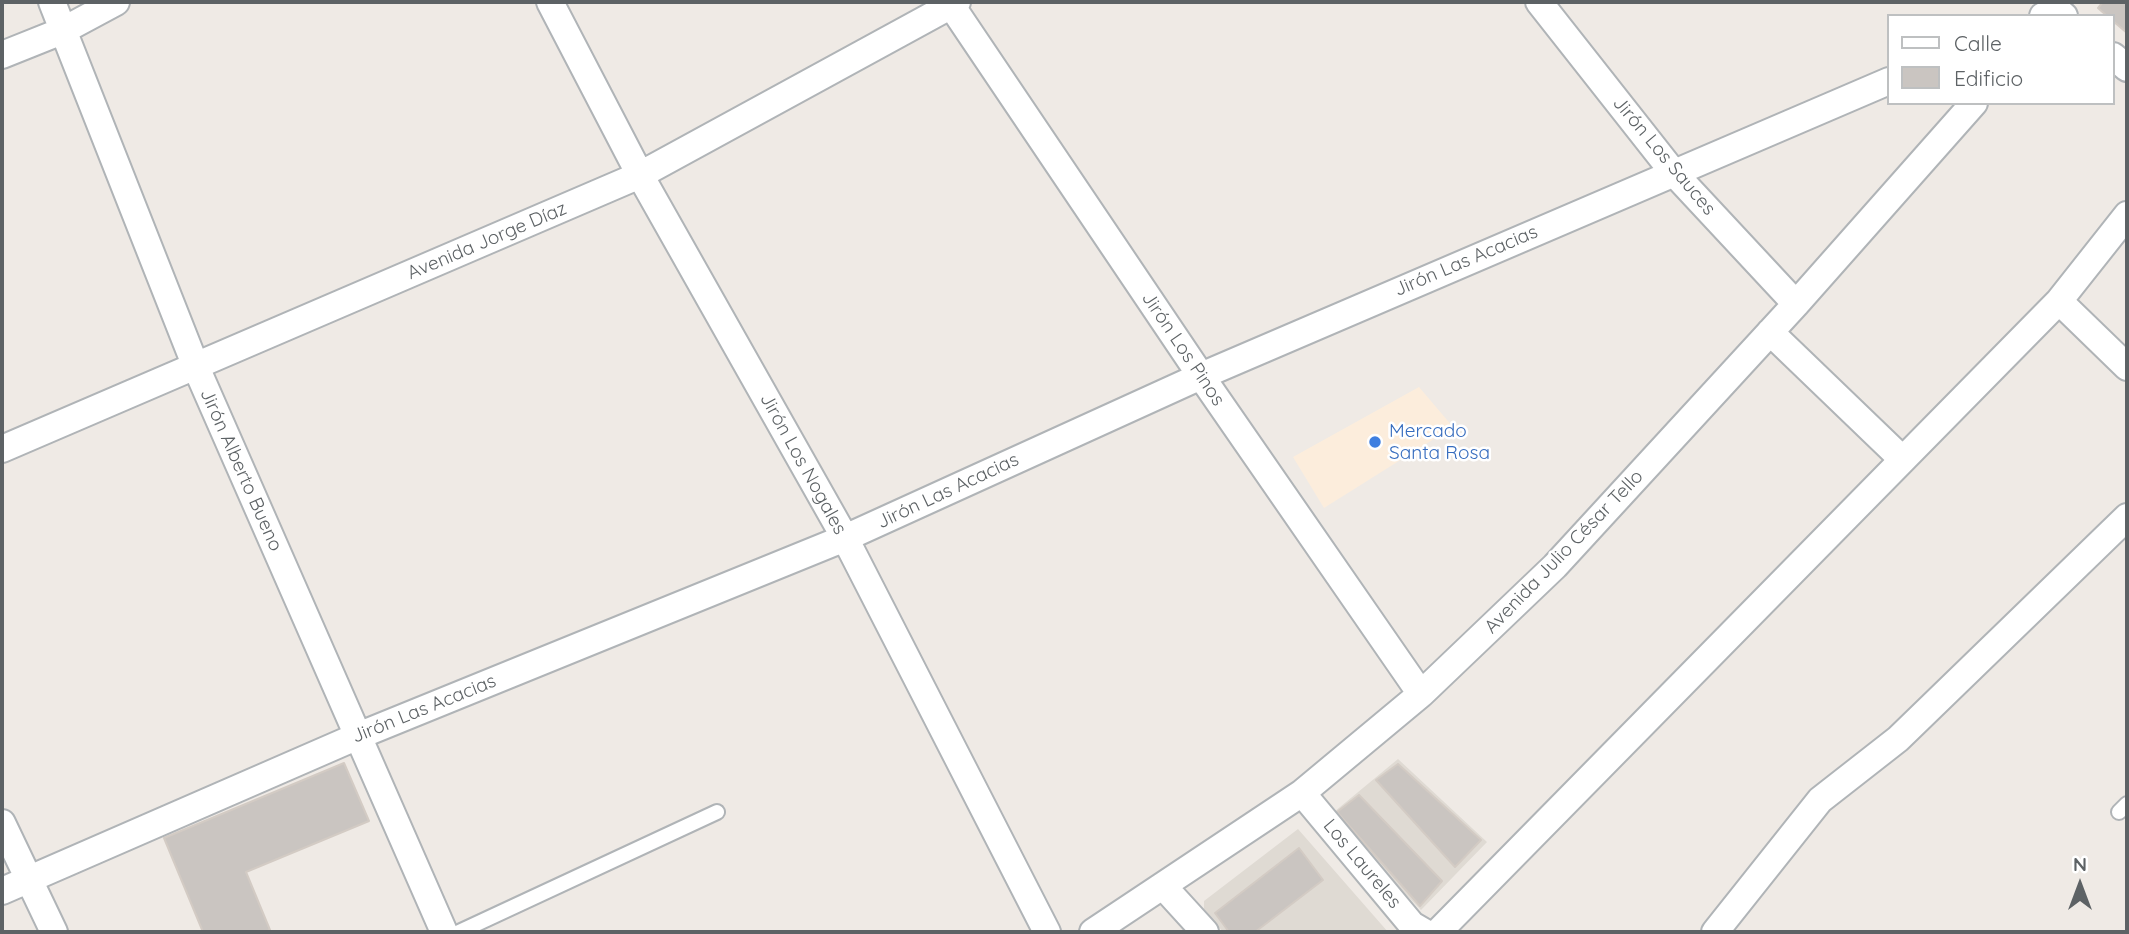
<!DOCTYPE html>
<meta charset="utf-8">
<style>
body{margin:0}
#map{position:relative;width:2129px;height:934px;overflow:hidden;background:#efeae5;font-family:Quicksand,sans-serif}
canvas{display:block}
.frame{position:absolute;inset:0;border:4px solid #5d6265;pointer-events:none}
.legend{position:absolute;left:1887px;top:14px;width:228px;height:91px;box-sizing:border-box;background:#fff;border:2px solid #bec0c1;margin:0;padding:9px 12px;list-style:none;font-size:21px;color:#5d6265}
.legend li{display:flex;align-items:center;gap:14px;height:35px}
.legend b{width:35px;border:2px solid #bec0c1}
.north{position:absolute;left:2045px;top:850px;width:70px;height:70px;-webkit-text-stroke:5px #fff;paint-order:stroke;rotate:0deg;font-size:19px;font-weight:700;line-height:28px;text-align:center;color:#5d6265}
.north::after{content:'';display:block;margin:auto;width:24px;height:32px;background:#5d6265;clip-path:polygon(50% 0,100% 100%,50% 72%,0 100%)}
</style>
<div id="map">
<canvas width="2129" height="934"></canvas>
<div class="frame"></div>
<ul class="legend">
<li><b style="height:9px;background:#fff"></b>Calle</li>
<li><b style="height:19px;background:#cac5c1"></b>Edificio</li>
</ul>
<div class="north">N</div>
</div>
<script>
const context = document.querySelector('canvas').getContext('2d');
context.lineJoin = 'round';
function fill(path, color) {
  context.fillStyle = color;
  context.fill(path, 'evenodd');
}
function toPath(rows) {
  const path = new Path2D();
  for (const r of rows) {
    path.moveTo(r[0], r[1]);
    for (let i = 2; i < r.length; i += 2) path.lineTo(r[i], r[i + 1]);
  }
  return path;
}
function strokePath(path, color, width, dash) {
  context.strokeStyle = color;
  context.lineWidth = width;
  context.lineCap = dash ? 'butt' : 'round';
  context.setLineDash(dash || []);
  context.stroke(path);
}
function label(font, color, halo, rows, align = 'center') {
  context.font = font + ' Quicksand,sans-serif';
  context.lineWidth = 5;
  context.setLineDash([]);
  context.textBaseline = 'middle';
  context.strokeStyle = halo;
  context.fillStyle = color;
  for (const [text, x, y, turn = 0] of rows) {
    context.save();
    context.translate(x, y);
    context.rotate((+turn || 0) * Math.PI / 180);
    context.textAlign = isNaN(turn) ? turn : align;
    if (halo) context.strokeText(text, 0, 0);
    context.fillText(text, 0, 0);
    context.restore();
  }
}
fill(toPath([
 [1419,387,1453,427,1324,508,1293,457]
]), '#fceddc');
fill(toPath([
 [1398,759,1487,842,1421,910,1379,867,1334,812],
 [1298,829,1388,932,1223,932,1204,909,1204,901]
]), '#dfdad3');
const building = toPath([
 [2103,2,2127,2,2127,33,2113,21,2113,16,2107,16,2098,8,2103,2],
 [344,763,369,821,246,872,270,930,265,932,203,932,164,838,344,763],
 [1398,764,1481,840,1455,867,1376,780,1398,764],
 [1359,795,1442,881,1420,906,1337,812,1359,795],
 [1299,848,1323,880,1255,932,1229,932,1215,913,1299,848]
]);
fill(building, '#cac5c1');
strokePath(building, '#d3cbc4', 2);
const service = toPath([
 [2119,812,2127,804],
 [459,932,717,812]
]);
const minor = toPath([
 [52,2,196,367,444,932],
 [550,2,640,175,845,538,1047,932],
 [949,2,1201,376,1421,694],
 [1539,2,1673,172,1796,304],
 [2043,16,2057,10,2064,16],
 [2,55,62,31,116,2],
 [2113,56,2127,68],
 [2059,301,2127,367],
 [1770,332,1902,459],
 [2,449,640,175,957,2],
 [1302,793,1412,925,1424,932],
 [2,823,54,932],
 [1163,886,1205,932],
 [2,891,358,736,845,538,1201,376,1889,81],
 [1093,932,1302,793,1421,694,1555,566,1796,304,1974,103],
 [1438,932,2059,301,2127,215],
 [1715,932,1820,800,1898,739,2127,517]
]);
strokePath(service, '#b0b4b7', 18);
strokePath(minor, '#b0b4b7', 30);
strokePath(service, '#fff', 14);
strokePath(minor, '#fff', 26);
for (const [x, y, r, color] of [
 [1375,442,7,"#3f7fe0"]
]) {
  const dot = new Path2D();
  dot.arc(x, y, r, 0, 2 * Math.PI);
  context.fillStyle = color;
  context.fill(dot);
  strokePath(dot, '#fff', 2.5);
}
label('19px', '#5d6265', '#fff', [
 ["Jirón Los Sauces",1664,156,50],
 ["Avenida Jorge Díaz",487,241,-23],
 ["Jirón Las Acacias",1466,261,-23],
 ["Jirón Los Pinos",1183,349,56],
 ["Jirón Los Nogales",803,464,61],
 ["Jirón Alberto Bueno",241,470,66],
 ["Jirón Las Acacias",948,491,-25],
 ["Avenida Julio César Tello",1564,552,-46],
 ["Jirón Las Acacias",424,709,-22],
 ["Los Laureles",1362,864,50]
]);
label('19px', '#366cbe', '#fff', [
 ["Mercado",1389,431],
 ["Santa Rosa",1389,453]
], 'left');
</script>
